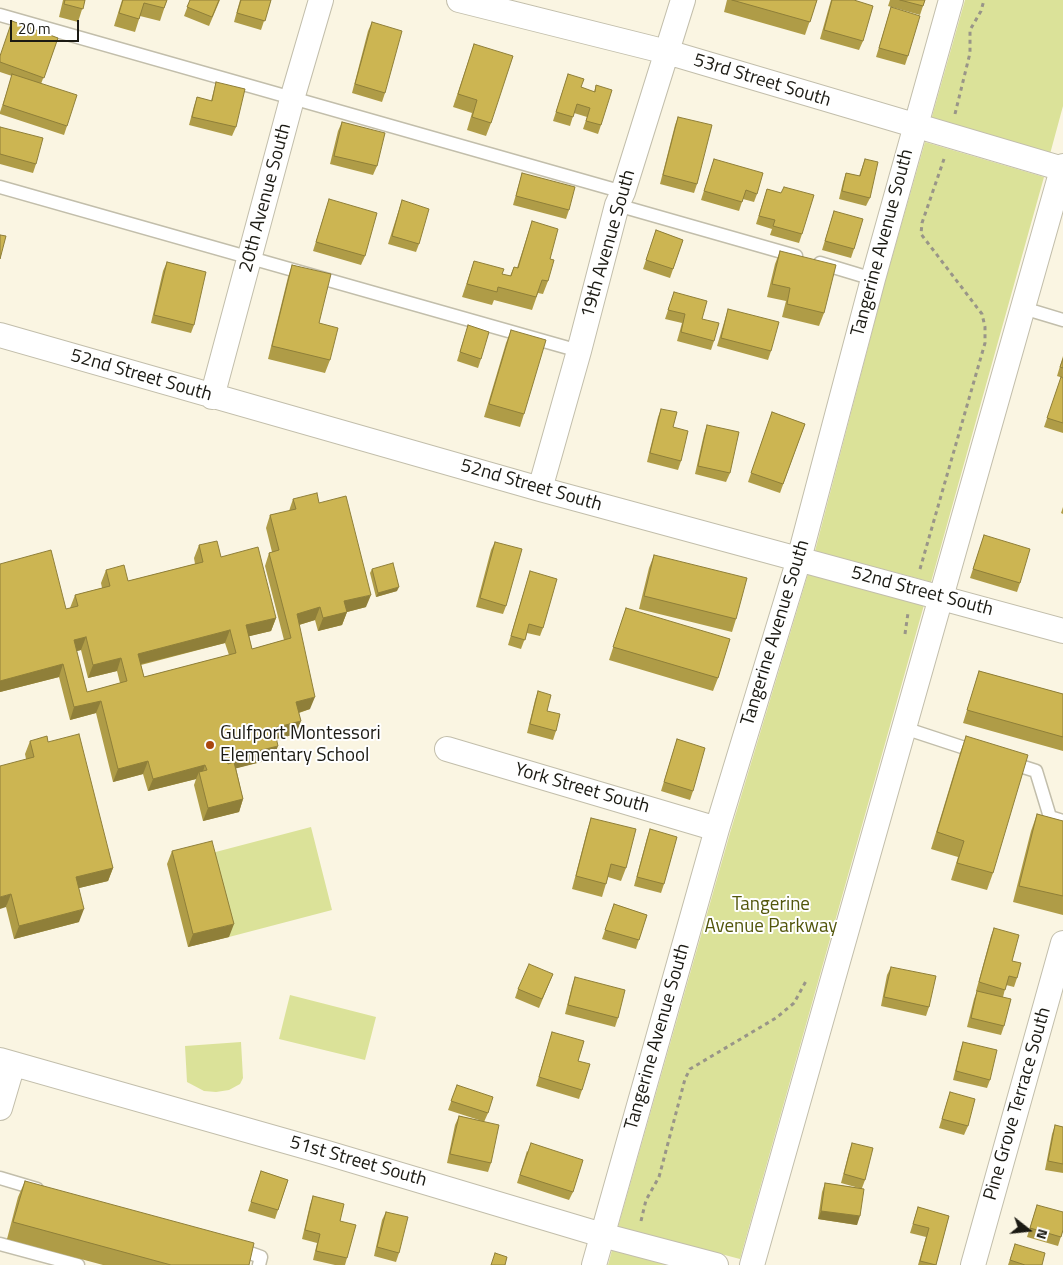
<!DOCTYPE html>
<style>
body{margin:0}
#map{position:relative;width:1063px;height:1265px;overflow:hidden;background:#faf5e2;font-family:"Titillium Web",sans-serif}
canvas{display:block}
.north{position:absolute;left:1003px;top:1205px;width:50px;height:50px;-webkit-text-stroke:4px #fff;paint-order:stroke;rotate:106deg;font-size:14px;font-weight:700;line-height:20px;text-align:center;color:#1b1a13}
.north::after{content:'';display:block;margin:auto;width:18px;height:22px;background:#1b1a13;clip-path:polygon(50% 0,100% 100%,50% 72%,0 100%)}
.scale{position:absolute;left:10px;top:20px;width:69px;height:22px;box-sizing:border-box;border:2px solid #1b1a13;border-top:0;padding-left:6px;font-size:15px;line-height:18px;white-space:nowrap;color:#1b1a13;-webkit-text-stroke:4px #fff;paint-order:stroke}
</style>
<div id="map">
<canvas width="1063" height="1265"></canvas>
<div class="north">N</div>
<div class="scale">20 m</div>
</div>
<script>
const context = document.querySelector('canvas').getContext('2d');
context.lineJoin = 'round';
function fill(path, color) {
  context.fillStyle = color;
  context.fill(path, 'evenodd');
}
function toPath(rows) {
  const path = new Path2D();
  for (const r of rows) {
    path.moveTo(r[0], r[1]);
    for (let i = 2; i < r.length; i += 2) path.lineTo(r[i], r[i + 1]);
  }
  return path;
}
function strokePath(path, color, width, dash) {
  context.strokeStyle = color;
  context.lineWidth = width;
  context.lineCap = dash ? 'butt' : 'round';
  context.setLineDash(dash || []);
  context.stroke(path);
}
function label(font, color, halo, rows, align = 'center') {
  context.font = font + ' "Titillium Web",sans-serif';
  context.lineWidth = 4;
  context.setLineDash([]);
  context.textBaseline = 'middle';
  context.strokeStyle = halo;
  context.fillStyle = color;
  for (const [text, x, y, turn = 0] of rows) {
    context.save();
    context.translate(x, y);
    context.rotate((+turn || 0) * Math.PI / 180);
    context.textAlign = isNaN(turn) ? turn : align;
    if (halo) context.strokeText(text, 0, 0);
    context.fillText(text, 0, 0);
    context.restore();
  }
}
fill(toPath([
 [965,0,1063,0,1063,106,1050,154,931,120],
 [925,142,1044,177,931,582,815,551,885,282],
 [808,574,924,605,740,1259,618,1227,730,833],
 [311,827,332,910,229,937,208,854],
 [290,995,376,1017,365,1060,279,1039],
 [241,1042,243,1078,240,1084,229,1090,216,1092,204,1091,187,1082,185,1046],
 [612,1250,670,1265,608,1265]
]), '#dbe299');
const service = toPath([
 [0,15,623,192],
 [0,187,579,351],
 [617,205,796,256],
 [820,263,873,279],
 [1023,308,1063,320],
 [904,728,977,752],
 [1008,762,1036,771,1050,817,1063,821],
 [0,1178,37,1189],
 [0,1244,78,1265],
 [236,1248,261,1257,259,1265]
]);
const minor = toPath([
 [459,0,667,52,1063,169],
 [0,335,540,489,1063,631],
 [212,397,292,99,321,0],
 [540,489,579,351,617,205,623,192,683,0],
 [447,749,717,829],
 [0,1060,324,1152,602,1235,716,1265],
 [0,1108,13,1064],
 [594,1265,717,829,799,559,873,279,951,0],
 [752,1265,1063,166],
 [973,1265,1063,943]
]);
strokePath(service, '#c2beab', 15);
strokePath(minor, '#c2beab', 26);
strokePath(toPath([
 [955,114,970,53,970,30,981,11,984,0],
 [920,569,985,343,985,327,982,314,921,234,922,223,944,159],
 [905,634,908,613],
 [641,1221,646,1200,659,1177,685,1079,690,1069,776,1018,794,1003,806,981]
]), '#999588', 3, [4, 4]);
strokePath(service, '#fff', 12);
strokePath(minor, '#fff', 24);
fill(toPath([
 [63,0,85,0,78,22,59,17],
 [122,0,167,0,160,21,140,16,135,32,114,26],
 [190,0,220,0,209,26,184,16],
 [240,0,271,0,261,30,234,22],
 [727,0,817,0,805,35,724,12],
 [831,0,854,0,863,41,859,50,820,39],
 [890,0,925,0,920,15,888,6],
 [891,7,908,56,905,65,876,57],
 [372,22,385,93,382,102,352,93,368,31],
 [58,38,41,84,67,126,64,135,0,114,0,112,12,76,0,72,0,55],
 [474,44,491,123,486,136,467,130,472,113,453,107],
 [568,74,581,87,594,92,596,85,601,125,598,134,583,129,587,117,574,113,570,126,553,121],
 [216,82,236,127,232,136,189,125,194,106,197,97,211,101],
 [678,117,697,184,694,193,660,184,675,125],
 [342,122,377,166,373,175,330,164,338,131],
 [0,127,36,164,33,173,0,164],
 [714,159,757,194,754,202,743,199,739,211,701,200],
 [865,159,870,198,866,206,839,199,843,182,846,173,859,176],
 [522,173,569,210,566,219,513,205],
 [767,189,781,193,802,234,799,243,770,235,772,229,756,224],
 [329,199,365,256,361,265,313,251],
 [402,200,419,244,416,252,388,244],
 [834,211,854,249,851,258,822,250],
 [532,221,550,259,548,281,543,294,538,293,532,310,494,300,492,305,462,297,474,261,502,274,510,276,514,267,517,268],
 [656,230,683,240,670,278,643,269],
 [780,251,824,313,819,326,782,317,786,301,767,297,775,264],
 [167,262,194,325,191,333,151,323,163,271],
 [292,265,319,323,330,360,325,373,268,359,288,277],
 [674,292,714,341,711,350,677,341,682,323,665,319],
 [728,309,771,351,768,360,717,346],
 [468,325,481,359,478,368,457,361],
 [511,330,524,414,520,427,484,417,506,343],
 [1063,356,1063,378,1057,376],
 [1063,378,1063,433,1044,427,1058,386],
 [661,409,673,427,681,461,678,470,647,462,658,417],
 [772,412,805,424,780,493,748,482],
 [707,425,730,473,726,482,695,474,704,434],
 [293,499,319,503,366,607,347,612,342,625,318,631,315,620,299,625,310,709,299,713,296,734,276,739,273,759,236,768,243,799,239,812,203,821,194,785,196,779,148,791,143,774,113,782,96,713,70,720,59,677,0,692,0,564,66,609,70,608,75,595,102,588,101,583,106,570,128,581,195,564,194,558,199,545,221,557,276,618,271,631,249,636,252,649,284,640,265,566,269,553,272,552,266,528,270,515,289,511],
 [225,643,229,655,144,677,141,665],
 [81,650,88,678,117,671,120,683,87,692,76,651],
 [1063,507,1063,514,1061,513],
 [984,535,1020,583,1017,592,970,578],
 [495,542,506,606,503,614,476,607,491,550],
 [654,555,736,619,732,632,639,609,649,568],
 [372,569,397,591,376,597,370,573],
 [530,571,543,628,540,636,527,633,521,649,508,645],
 [626,608,718,678,713,691,609,660],
 [979,671,1063,694,1063,751,963,723],
 [538,691,556,731,553,740,527,733,535,700],
 [966,736,993,873,987,890,951,880,958,857,931,849,960,753],
 [677,739,693,791,690,800,661,791],
 [30,741,48,742,113,868,108,881,79,888,79,922,14,939,6,907,26,759,25,754],
 [1037,814,1063,821,1063,915,1013,902,1031,831],
 [591,818,626,868,621,881,608,877,602,897,572,889,587,831],
 [650,829,664,884,661,893,634,886,647,838],
 [172,851,229,937,188,947,167,864],
 [614,904,647,915,636,949,602,939],
 [994,928,1012,961,1017,978,1014,987,1006,985,1003,997,1004,1026,1001,1035,967,1027,974,999,977,991,976,991,991,936],
 [891,967,929,1007,926,1016,881,1006,887,975],
 [553,974,539,1008,515,998,518,989],
 [575,977,618,1018,615,1027,565,1014,572,986],
 [552,1032,578,1061,582,1090,579,1099,536,1086],
 [963,1042,990,1080,987,1088,953,1080,960,1051],
 [457,1085,488,1113,484,1122,491,1163,488,1172,447,1163,455,1125,459,1116,482,1121,448,1110],
 [950,1092,968,1126,964,1135,939,1128],
 [1055,1125,1063,1127,1063,1173,1045,1170,1052,1134],
 [852,1143,865,1180,862,1188,857,1225,818,1219,822,1192,825,1183,859,1188,841,1183,849,1152],
 [527,1151,573,1192,569,1200,517,1183],
 [261,1171,288,1180,275,1219,248,1211],
 [25,1181,249,1265,103,1265,7,1239,18,1197],
 [313,1196,340,1221,347,1258,345,1265,335,1265,313,1260,317,1243,302,1239,310,1205],
 [1037,1205,1063,1230,1058,1246,1027,1237],
 [918,1207,949,1216,936,1265,918,1265,926,1237,910,1233],
 [386,1212,399,1253,396,1262,374,1256,382,1220],
 [1015,1244,1042,1265,1008,1265]
]), '#af9c47');
fill(toPath([
 [399,587,397,591,376,597,378,593],
 [371,595,366,607,347,612,342,625,318,631,323,618,344,601],
 [320,607,315,620,292,627,297,614],
 [276,618,271,631,242,638,246,625],
 [230,630,225,643,133,666,138,654],
 [86,637,81,650,69,653,74,640],
 [121,658,117,671,88,678,93,665],
 [63,664,59,677,0,692,0,681],
 [315,697,310,709,291,715,296,702],
 [101,701,96,713,70,720,74,707],
 [301,721,296,734,269,741,274,728],
 [278,746,273,759,222,772,226,759],
 [148,761,143,774,113,782,118,769],
 [205,765,201,778,199,772,196,779,148,791,153,779],
 [243,799,239,812,203,821,208,808],
 [113,868,108,881,71,890,76,877],
 [11,894,6,907,0,909,0,897],
 [84,909,79,922,14,939,19,926],
 [234,924,229,937,188,947,193,934],
 [821,1211,860,1216,857,1225,818,1219]
]), '#8f7f39');
const building = toPath([
 [65,0,85,0,83,9,64,4,65,0],
 [123,0,167,0,164,8,144,3,139,19,119,13,123,0],
 [190,0,219,0,212,17,187,7,190,0],
 [241,0,271,0,265,21,237,13,241,0],
 [732,0,817,0,810,22,732,0],
 [832,0,854,0,873,6,863,41,824,30,832,0],
 [900,0,925,0,923,6,900,0],
 [891,7,920,16,908,56,879,48,891,7],
 [12,21,58,38,44,78,0,62,0,56,12,21],
 [372,22,402,31,385,93,355,84,372,22],
 [474,44,513,56,491,123,472,117,477,100,458,94,474,44],
 [12,74,77,95,67,126,3,105,12,74],
 [568,74,584,79,581,87,595,92,596,85,612,90,601,125,586,121,590,108,577,104,573,117,556,112,568,74],
 [216,82,245,89,236,127,192,117,197,97,212,101,216,82],
 [678,117,712,125,697,184,663,175,678,117],
 [342,122,385,133,377,166,334,156,342,122],
 [0,127,43,138,36,164,0,154,0,127],
 [714,159,763,173,757,194,746,190,742,202,704,191,714,159],
 [865,159,878,162,870,198,842,191,846,173,860,176,865,159],
 [522,173,575,187,569,210,516,196,522,173],
 [784,187,814,195,802,234,773,226,775,220,759,216,767,189,781,193,784,187],
 [329,199,377,213,365,256,316,242,329,199],
 [402,200,429,209,419,244,392,236,402,200],
 [834,211,863,219,854,249,825,241,834,211],
 [532,221,558,229,550,259,554,260,548,281,542,280,536,297,498,287,497,292,467,284,474,261,504,269,502,274,511,276,514,267,518,268,532,221],
 [656,230,683,240,673,269,646,260,656,230],
 [0,235,6,236,0,259,0,235],
 [780,251,836,265,824,313,787,304,790,288,772,284,780,251],
 [167,262,206,272,194,325,154,315,167,262],
 [292,265,331,274,319,323,338,328,330,360,272,346,292,265],
 [674,292,707,301,702,319,719,323,714,341,681,332,685,314,668,310,674,292],
 [728,309,779,322,771,351,721,338,728,309],
 [468,325,489,332,481,359,460,352,468,325],
 [511,330,546,340,524,414,489,404,511,330],
 [1063,359,1063,368,1060,367,1063,359],
 [1061,377,1063,378,1063,423,1047,418,1061,377],
 [661,409,677,412,673,427,688,431,681,461,650,453,661,409],
 [772,412,805,424,783,484,751,473,772,412],
 [707,425,739,432,730,473,698,466,707,425],
 [317,493,319,503,346,496,371,595,344,601,347,612,323,618,320,607,297,614,315,697,296,702,301,721,274,728,278,746,226,759,228,764,234,762,243,799,208,808,199,772,207,770,205,765,153,779,148,761,118,769,101,701,74,707,63,664,0,681,0,564,51,550,66,609,78,606,75,595,110,586,106,570,124,565,128,581,203,562,199,545,217,541,221,557,258,547,276,618,246,625,252,649,291,638,269,553,279,550,270,515,296,509,293,499,317,493],
 [230,630,236,653,144,677,138,654,230,630],
 [86,637,93,665,121,658,127,681,87,692,74,640,86,637],
 [984,535,1030,549,1020,583,973,569,984,535],
 [495,542,522,549,506,606,480,598,495,542],
 [654,555,747,578,736,619,644,596,654,555],
 [393,563,399,587,378,593,372,569,393,563],
 [530,571,557,579,543,628,529,624,525,640,511,636,530,571],
 [626,608,730,639,718,678,613,647,626,608],
 [979,671,1063,694,1063,737,967,710,979,671],
 [538,691,551,695,547,711,560,714,556,731,530,724,538,691],
 [79,734,113,868,76,877,84,909,19,926,11,894,0,897,0,766,34,757,30,741,47,736,48,742,79,734],
 [966,736,1028,755,993,873,957,863,964,841,937,832,966,736],
 [677,739,705,748,693,791,664,782,677,739],
 [1037,814,1063,821,1063,896,1019,886,1037,814],
 [591,818,636,829,626,868,611,864,606,884,576,876,591,818],
 [650,829,677,837,664,884,637,877,650,829],
 [212,841,234,924,193,934,172,851,212,841],
 [614,904,647,915,639,940,605,930,614,904],
 [994,928,1019,935,1012,961,1021,963,1017,978,1009,976,1005,990,979,982,994,928],
 [529,964,553,974,542,999,518,989,529,964],
 [891,967,936,976,929,1007,884,997,891,967],
 [575,977,625,990,618,1018,568,1005,575,977],
 [977,991,1011,999,1004,1026,971,1018,977,991],
 [552,1032,584,1041,578,1061,590,1064,582,1090,539,1077,552,1032],
 [963,1042,997,1050,990,1080,956,1071,963,1042],
 [457,1085,493,1097,488,1113,451,1101,457,1085],
 [950,1092,975,1099,968,1126,942,1119,950,1092],
 [459,1116,499,1125,491,1163,450,1154,459,1116],
 [1055,1125,1063,1127,1063,1164,1048,1161,1055,1125],
 [531,1143,583,1160,573,1192,520,1175,531,1143],
 [852,1143,873,1148,865,1180,844,1174,852,1143],
 [261,1171,288,1180,278,1210,251,1202,261,1171],
 [25,1181,254,1243,249,1265,171,1265,13,1222,25,1181],
 [825,1183,864,1189,860,1216,821,1211,825,1183],
 [313,1196,344,1204,340,1221,356,1225,347,1258,316,1251,320,1234,305,1230,313,1196],
 [1037,1205,1063,1212,1063,1230,1061,1237,1030,1228,1037,1205],
 [918,1207,949,1216,936,1265,920,1261,929,1228,913,1224,918,1207],
 [386,1212,408,1217,399,1253,377,1247,386,1212],
 [1015,1244,1045,1253,1042,1265,1025,1265,1010,1260,1015,1244],
 [495,1253,507,1257,505,1265,491,1265,495,1253]
]);
fill(building, '#ccb552');
strokePath(building, '#8f7f39', 1);
for (const [x, y, r, color] of [
 [210,745,5,"#a9460f"]
]) {
  const dot = new Path2D();
  dot.arc(x, y, r, 0, 2 * Math.PI);
  context.fillStyle = color;
  context.fill(dot);
  strokePath(dot, '#fff', 2);
}
label('19px', '#1b1a13', '#fff', [
 ["53rd Street South",762,81,17],
 ["20th Avenue South",266,198,-75],
 ["Tangerine Avenue South",883,243,-75],
 ["19th Avenue South",609,244,-74],
 ["52nd Street South",141,376,16],
 ["52nd Street South",531,486,16],
 ["52nd Street South",922,592,15],
 ["Tangerine Avenue South",776,633,-73],
 ["York Street South",582,789,16],
 ["Tangerine Avenue South",658,1037,-74],
 ["Pine Grove Terrace South",1018,1104,-74],
 ["51st Street South",358,1162,16]
]);
label('19px', '#1b1a13', '#fff', [
 ["Gulfport Montessori",220,734],
 ["Elementary School",220,756]
], 'left');
label('19px', '#52560b', '#fff', [
 ["Tangerine",771,905],
 ["Avenue Parkway",771,927]
]);
</script>
